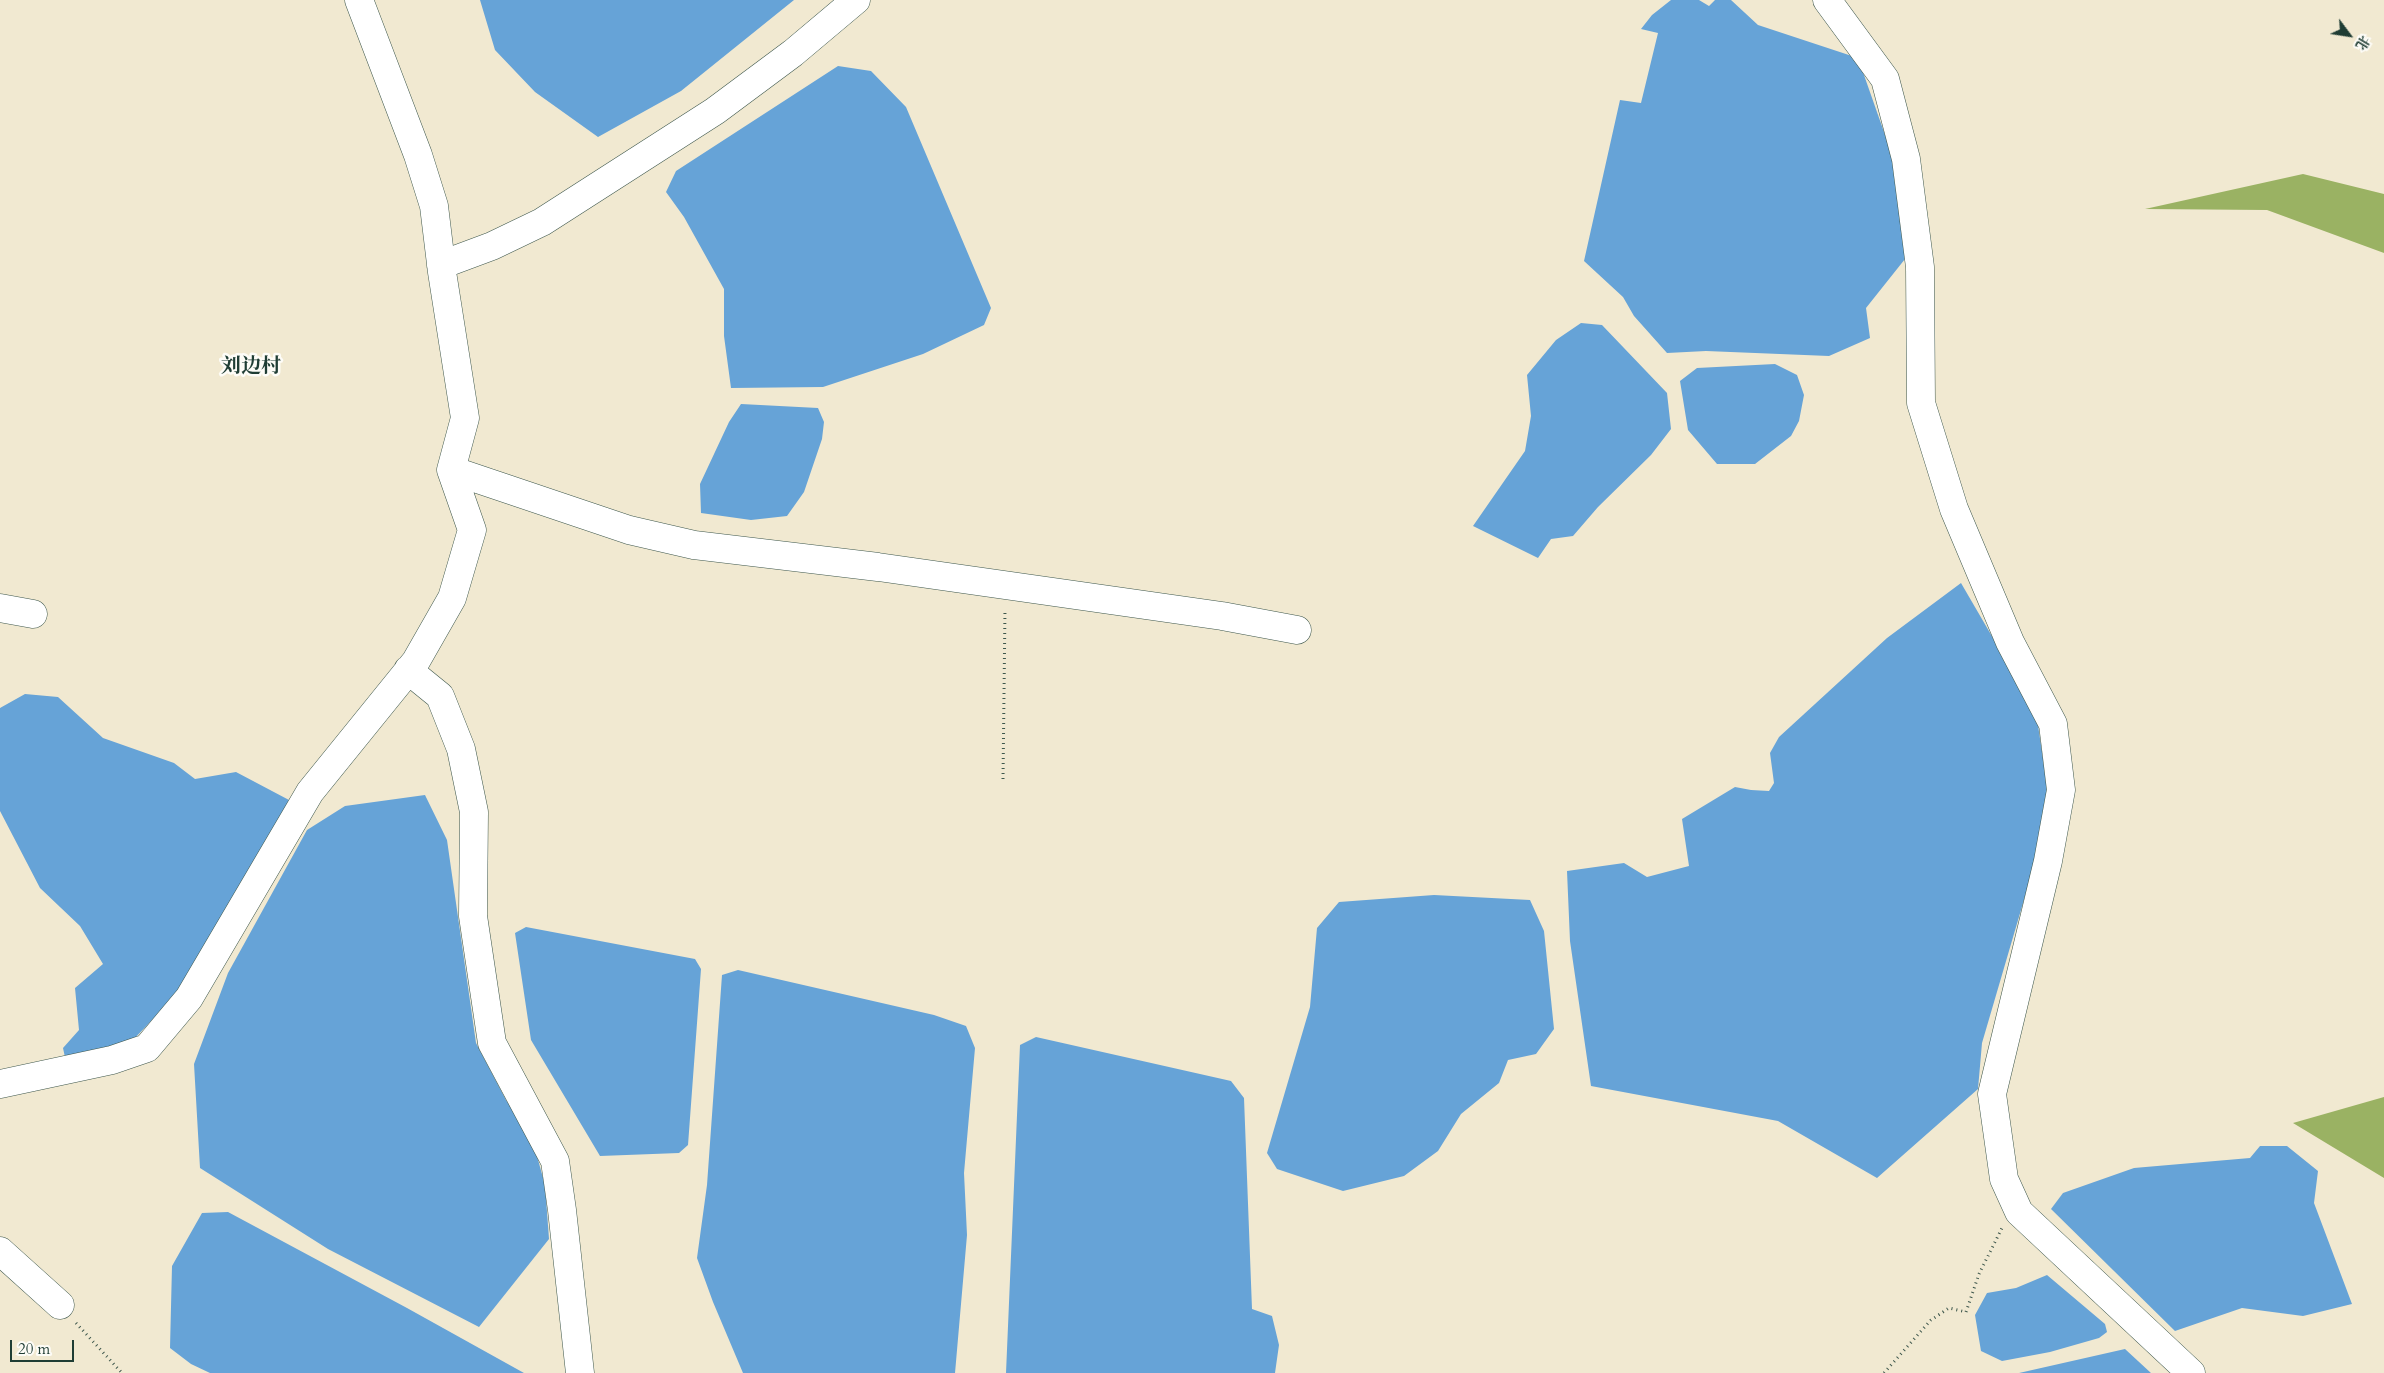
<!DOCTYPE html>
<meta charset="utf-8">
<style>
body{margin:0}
#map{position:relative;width:2384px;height:1373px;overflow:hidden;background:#f1e9d1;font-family:Cardo,"Noto Serif SC",serif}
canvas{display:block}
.north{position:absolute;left:2324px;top:10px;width:50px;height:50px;-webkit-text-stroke:4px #fdfcf7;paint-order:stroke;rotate:121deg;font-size:14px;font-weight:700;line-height:20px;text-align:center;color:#1f3d34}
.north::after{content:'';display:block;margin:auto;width:18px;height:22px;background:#1f3d34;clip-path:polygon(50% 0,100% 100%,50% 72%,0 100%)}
.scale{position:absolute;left:10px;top:1340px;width:64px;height:22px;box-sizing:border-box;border:2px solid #1f3d34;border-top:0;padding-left:6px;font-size:15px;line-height:18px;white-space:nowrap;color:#1f3d34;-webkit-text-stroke:4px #fdfcf7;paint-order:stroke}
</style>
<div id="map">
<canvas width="2384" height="1373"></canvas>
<div class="north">北</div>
<div class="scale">20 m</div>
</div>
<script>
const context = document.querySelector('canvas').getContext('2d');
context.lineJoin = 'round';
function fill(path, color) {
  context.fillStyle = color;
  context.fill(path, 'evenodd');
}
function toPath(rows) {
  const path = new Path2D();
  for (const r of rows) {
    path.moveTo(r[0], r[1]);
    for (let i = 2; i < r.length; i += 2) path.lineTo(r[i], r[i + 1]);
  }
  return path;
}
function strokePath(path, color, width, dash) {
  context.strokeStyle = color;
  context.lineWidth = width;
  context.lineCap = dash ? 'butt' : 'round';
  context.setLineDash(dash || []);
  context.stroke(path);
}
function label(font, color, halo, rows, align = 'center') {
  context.font = font + ' Cardo,"Noto Serif SC",serif';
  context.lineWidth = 5;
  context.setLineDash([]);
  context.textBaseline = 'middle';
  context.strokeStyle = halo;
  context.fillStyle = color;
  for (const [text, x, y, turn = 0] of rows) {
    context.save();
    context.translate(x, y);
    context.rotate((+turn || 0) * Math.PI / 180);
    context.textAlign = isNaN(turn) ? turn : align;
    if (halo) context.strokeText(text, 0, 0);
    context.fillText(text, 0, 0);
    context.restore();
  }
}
fill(toPath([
 [2303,174,2384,194,2384,253,2267,210,2145,209],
 [2384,1097,2384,1178,2293,1123]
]), '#9ab263');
fill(toPath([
 [480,0,794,0,681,91,598,137,535,92,495,50],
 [1671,0,1699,0,1709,6,1715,0,1731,0,1758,25,1858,58,1910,206,1902,230,1905,259,1866,308,1870,338,1829,356,1706,351,1667,353,1634,316,1623,297,1584,261,1620,100,1641,103,1658,33,1641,29,1652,15],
 [838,66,871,71,906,107,991,308,984,325,923,354,823,387,731,388,724,336,724,289,684,217,666,192,676,171],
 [1581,323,1602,325,1667,393,1671,429,1651,455,1598,507,1573,536,1551,539,1538,558,1473,526,1525,451,1531,416,1527,375,1556,340],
 [1775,364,1797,375,1804,395,1799,421,1791,436,1755,464,1717,464,1688,430,1680,381,1697,368],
 [741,404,818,408,824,422,822,439,804,492,787,516,751,520,701,513,700,484,729,422],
 [1961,583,2036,712,2049,798,2033,869,1982,1043,1978,1089,1877,1178,1778,1121,1591,1086,1570,941,1567,871,1624,863,1647,877,1689,866,1682,819,1735,787,1751,790,1769,791,1774,783,1770,753,1779,737,1887,638],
 [25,694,58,697,103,738,174,763,195,779,236,772,289,800,279,824,177,994,132,1041,66,1062,63,1048,79,1030,75,988,103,964,80,926,40,888,0,811,0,708],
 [425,795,447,840,476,1043,506,1100,532,1138,545,1185,549,1239,479,1327,328,1249,200,1168,194,1064,228,973,307,830,345,806],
 [1434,895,1530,900,1544,931,1554,1029,1536,1054,1508,1060,1499,1083,1461,1114,1438,1151,1404,1176,1343,1191,1277,1169,1267,1153,1310,1007,1317,928,1339,902],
 [526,927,695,959,701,969,688,1145,679,1153,600,1156,531,1040,515,933],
 [738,970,934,1015,966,1026,975,1048,964,1173,967,1235,955,1373,743,1373,713,1302,697,1258,707,1185,722,975],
 [1036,1037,1231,1081,1244,1098,1252,1309,1272,1316,1279,1345,1275,1373,1006,1373,1020,1045],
 [2260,1146,2287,1146,2318,1171,2314,1203,2352,1304,2303,1316,2242,1308,2175,1331,2051,1209,2063,1193,2134,1168,2250,1158],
 [228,1212,407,1308,524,1373,210,1373,191,1364,170,1348,172,1266,202,1213],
 [2047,1275,2105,1324,2107,1332,2099,1338,2050,1352,2002,1361,1981,1351,1975,1315,1987,1293,2016,1288],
 [2125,1349,2151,1373,2019,1373]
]), '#66a3d7');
const minor = toPath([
 [1827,0,1885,79,1906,159,1920,267,1921,403,1954,509,2010,642,2053,724,2061,790,2048,861,1992,1094,2004,1179,2019,1212,2191,1373],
 [441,265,492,246,542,222,715,111,793,53,856,0],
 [451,470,629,530,694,545,878,567,1222,616,1297,630],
 [0,608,33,614],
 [408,670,440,696,461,749,474,812,473,916,492,1043,555,1161,562,1210,580,1373],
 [0,1084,112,1060,147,1048,189,998,310,792,416,661,452,598,472,530,451,470,465,418,442,272,434,206,418,155,359,0],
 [0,1251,60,1305]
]);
strokePath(minor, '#3e574c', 29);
strokePath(toPath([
 [1003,779,1005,609],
 [76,1323,122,1373],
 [1884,1373,1931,1320,1949,1308,1966,1312,1979,1274,2002,1228]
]), '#3e574c', 3, [1, 4]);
strokePath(minor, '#fff', 28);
label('bold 20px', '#1f3d34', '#fdfcf7', [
 ["刘边村",251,367]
]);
</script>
